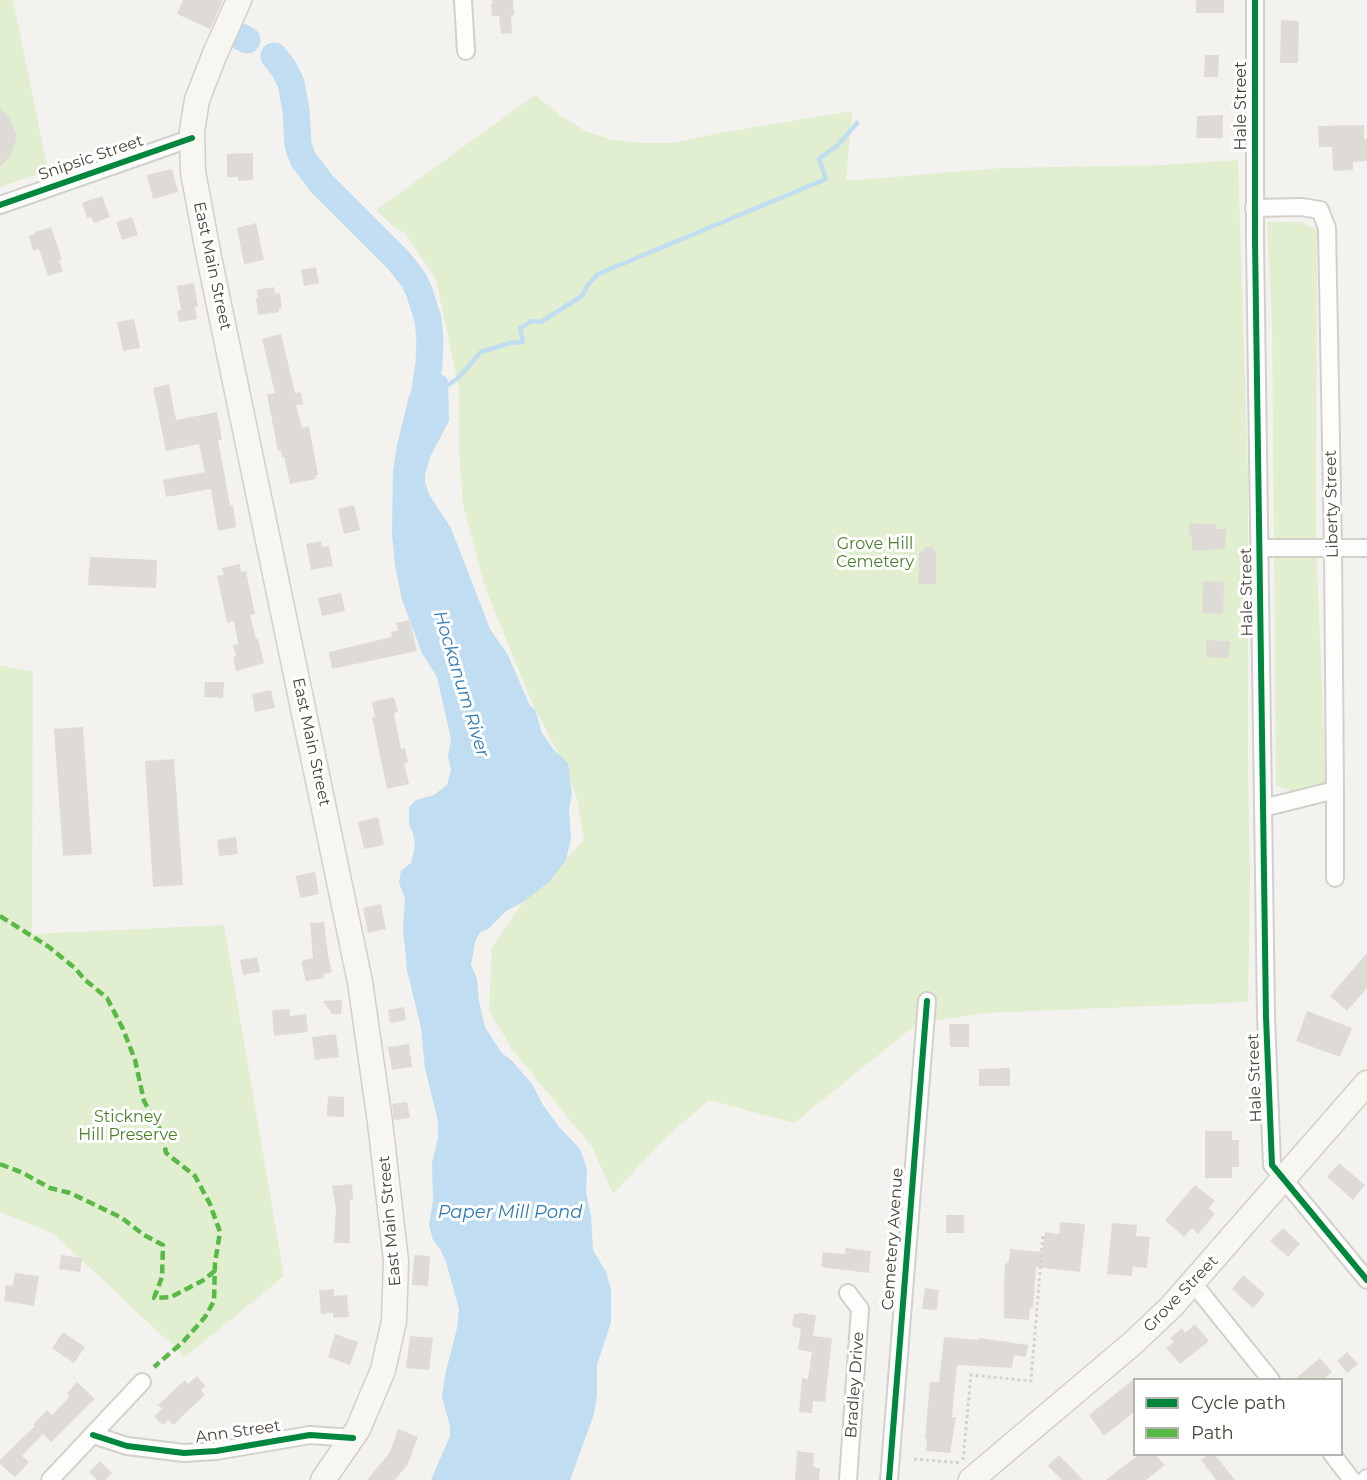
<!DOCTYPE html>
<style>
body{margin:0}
#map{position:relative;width:1367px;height:1480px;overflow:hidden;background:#f4f2ee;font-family:Montserrat,sans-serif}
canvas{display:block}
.legend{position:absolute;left:1133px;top:1378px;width:210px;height:78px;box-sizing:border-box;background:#fff;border:2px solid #b7b4b0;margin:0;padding:8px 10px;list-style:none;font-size:18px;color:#4b4439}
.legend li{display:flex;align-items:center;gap:12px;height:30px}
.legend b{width:30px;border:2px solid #b7b4b0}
</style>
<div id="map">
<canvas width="1367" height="1480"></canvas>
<ul class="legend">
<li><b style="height:8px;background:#00873e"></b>Cycle path</li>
<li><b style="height:8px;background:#58b947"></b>Path</li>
</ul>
</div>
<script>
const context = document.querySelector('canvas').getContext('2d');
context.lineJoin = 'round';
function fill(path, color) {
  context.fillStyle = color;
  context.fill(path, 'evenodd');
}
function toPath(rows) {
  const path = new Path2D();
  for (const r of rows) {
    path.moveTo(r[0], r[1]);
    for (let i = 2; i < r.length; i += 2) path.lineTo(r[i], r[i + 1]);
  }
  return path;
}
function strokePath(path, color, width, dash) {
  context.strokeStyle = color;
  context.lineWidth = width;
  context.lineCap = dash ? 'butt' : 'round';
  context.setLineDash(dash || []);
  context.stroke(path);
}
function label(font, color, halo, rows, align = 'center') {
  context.font = font + ' Montserrat,sans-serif';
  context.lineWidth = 6;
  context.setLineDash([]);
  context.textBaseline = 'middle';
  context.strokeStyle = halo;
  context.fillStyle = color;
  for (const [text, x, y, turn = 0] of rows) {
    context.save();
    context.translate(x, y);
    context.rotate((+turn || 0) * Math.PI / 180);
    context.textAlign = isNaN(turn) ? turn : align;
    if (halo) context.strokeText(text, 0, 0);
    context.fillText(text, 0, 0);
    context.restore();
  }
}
fill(toPath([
 [0,0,13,0,48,171,0,187],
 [535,95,560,115,585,131,613,140,641,143,673,143,720,133,852,111,846,181,1002,168,1164,165,1238,160,1248,476,1248,769,1250,880,1248,1002,985,1013,918,1023,794,1123,709,1100,666,1137,613,1194,592,1147,512,1049,489,1011,492,948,520,906,584,840,577,799,566,768,533,705,486,590,463,505,459,446,459,389,436,279,405,233,394,227,376,210],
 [1267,222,1301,222,1317,230,1316,541,1326,787,1303,796,1276,785,1272,322],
 [0,665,33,672,32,934,224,925,284,1276,185,1357,54,1234,0,1212]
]), '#e1eecf');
fill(toPath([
 [441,374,446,377,448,381,449,421,430,457,425,475,425,483,430,496,451,528,490,629,508,655,530,706,535,709,542,733,554,750,568,763,572,794,569,809,571,839,566,860,549,882,523,902,506,911,488,929,480,932,475,942,471,965,477,979,479,1001,485,1027,501,1052,513,1062,532,1084,543,1105,559,1127,580,1149,587,1169,586,1192,591,1216,593,1250,606,1272,611,1290,611,1322,597,1365,597,1395,594,1414,570,1480,431,1480,450,1436,450,1426,442,1397,445,1375,457,1328,459,1309,446,1262,440,1249,433,1240,429,1225,433,1200,432,1163,438,1138,438,1121,425,1068,421,1028,407,970,403,929,405,898,399,883,401,871,411,863,415,846,413,833,409,825,409,807,416,800,434,795,447,785,451,770,448,756,451,739,437,677,422,653,402,600,395,565,392,535,393,471,397,445,409,396,417,381,428,376]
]), '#c0ddf1');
strokePath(toPath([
 [445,387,457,379,481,352,510,343,523,342,520,328,532,321,541,322,582,296,587,286,598,274,826,179,819,159,838,145,857,123]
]), '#c0ddf1', 4.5);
strokePath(toPath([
 [239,36,247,40],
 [274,56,284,69,291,83,296,110,298,145,303,159,322,184,399,261,413,279,419,291,428,319,430,340,429,363,422,412]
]), '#c0ddf1', 27);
fill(toPath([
 [183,0,223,0,210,29,177,14],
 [492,0,513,0,514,15,511,15,512,33,501,34,499,16,492,16,491,4,493,4],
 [1196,0,1224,0,1224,13,1196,13],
 [1281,20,1299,21,1298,63,1280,63],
 [1205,55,1219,55,1218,77,1204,77],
 [0,109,11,120,17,136,12,153,0,167],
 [1223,115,1223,138,1196,138,1197,116],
 [1364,125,1364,139,1367,139,1367,161,1353,162,1353,170,1333,171,1332,147,1319,147,1318,126],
 [253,153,253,180,238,181,238,177,227,177,227,154],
 [172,169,178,192,153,199,147,175],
 [102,196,110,217,94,223,91,217,87,218,82,203],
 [132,217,138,235,122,240,116,222],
 [256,223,264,260,244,264,237,228],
 [51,227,62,260,59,261,63,271,48,276,39,249,33,251,29,236,35,234,34,232],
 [316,267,319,283,304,286,301,270],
 [194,283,198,307,195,307,197,319,179,322,177,311,181,310,177,286],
 [274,287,275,294,280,293,282,308,279,309,279,312,258,315,256,298,258,298,257,290],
 [134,319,140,348,123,351,117,322],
 [281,334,295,393,301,392,303,404,296,405,302,428,309,426,318,475,315,476,316,479,290,484,284,457,282,458,281,450,278,451,267,394,275,393,262,339],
 [169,384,176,420,217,412,222,440,218,440,230,505,233,505,236,527,218,531,211,489,166,497,163,480,205,472,199,444,166,451,153,388],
 [354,505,360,530,344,534,338,509],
 [1189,523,1216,524,1216,529,1226,529,1225,549,1192,551,1192,536,1189,536],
 [321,541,322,547,329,546,333,566,311,570,306,544],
 [926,547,931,547,936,552,936,584,918,584,919,553],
 [90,557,157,560,156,588,88,585],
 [240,564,241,572,246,571,255,614,250,615,256,639,258,639,264,663,236,671,233,657,236,656,233,645,238,644,234,621,227,623,217,576,224,575,222,568],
 [1203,581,1224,582,1223,614,1202,613],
 [341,593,345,611,322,616,318,598],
 [410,620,417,651,332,669,329,652,392,637,391,632,398,630,396,623],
 [1206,640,1230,641,1229,658,1206,657],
 [205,682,224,682,223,698,204,697],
 [271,690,275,708,255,712,252,694],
 [394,697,398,712,394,713,401,749,405,748,408,762,404,763,409,784,387,789,372,717,375,717,372,702],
 [83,727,92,854,63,856,54,729],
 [174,759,183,885,153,887,145,761],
 [378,817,384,845,364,849,358,822],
 [236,837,238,854,219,856,217,840],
 [315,872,319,894,300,898,296,876],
 [381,904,386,929,368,933,363,908],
 [324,922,328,955,332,972,323,974,324,978,306,981,301,961,313,958,310,923],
 [1367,953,1367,988,1347,1011,1330,996],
 [257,957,260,972,243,975,240,960],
 [342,1000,341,1014,332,1014,323,1001],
 [404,1007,406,1020,390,1023,388,1010],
 [289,1009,290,1016,306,1014,308,1032,274,1036,272,1010],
 [1307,1011,1352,1028,1340,1057,1296,1041],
 [949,1024,969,1024,969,1047,950,1047],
 [336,1034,339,1057,315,1060,312,1037],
 [409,1044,412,1067,392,1070,388,1047],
 [1010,1068,1010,1086,979,1086,979,1069],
 [328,1096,344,1097,344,1117,327,1116],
 [407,1102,410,1118,394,1120,392,1104],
 [1205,1131,1232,1131,1232,1140,1239,1140,1239,1167,1232,1167,1232,1178,1205,1178],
 [1339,1163,1365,1185,1353,1200,1327,1177],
 [352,1184,353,1198,350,1200,350,1243,334,1243,336,1209,332,1186],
 [1195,1185,1215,1201,1209,1208,1215,1214,1198,1234,1192,1228,1184,1237,1165,1220],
 [946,1215,964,1215,964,1233,946,1233],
 [1060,1222,1085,1224,1080,1272,1036,1267,1033,1308,1030,1308,1029,1320,1004,1318,1004,1284,1005,1265,1009,1261,1010,1249,1042,1252,1045,1232,1059,1234],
 [1112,1223,1137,1225,1136,1236,1150,1237,1147,1268,1133,1267,1132,1276,1107,1274],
 [1283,1228,1300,1244,1288,1257,1270,1241],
 [846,1248,871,1251,869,1273,821,1267,823,1252,845,1254],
 [61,1255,82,1258,80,1272,59,1269],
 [414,1255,430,1256,428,1286,412,1285],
 [15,1273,39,1276,34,1306,4,1301,6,1285,13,1286],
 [1243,1275,1265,1294,1253,1308,1232,1289],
 [925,1288,939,1290,937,1310,922,1309],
 [334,1289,334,1296,347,1295,349,1317,333,1318,333,1313,321,1314,319,1290],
 [800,1313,816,1315,813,1336,832,1338,825,1402,813,1401,812,1413,799,1412,802,1378,808,1379,812,1352,798,1350,801,1329,792,1326,794,1314],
 [1195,1324,1209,1341,1180,1364,1166,1348,1174,1342,1170,1338,1182,1328,1185,1333],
 [63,1332,85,1347,74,1363,52,1348],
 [335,1334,358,1342,350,1365,328,1357],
 [410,1336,433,1338,429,1370,406,1368],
 [944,1337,979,1340,979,1338,1028,1345,1026,1357,1014,1355,1012,1368,957,1365,952,1417,956,1417,950,1453,926,1451,927,1439,925,1439,930,1382,939,1382],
 [1347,1352,1358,1364,1347,1373,1337,1361],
 [1320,1358,1332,1372,1323,1380,1294,1380],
 [197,1376,206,1386,201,1390,205,1395,173,1425,168,1420,163,1425,154,1416,162,1409,158,1405,185,1380,188,1384],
 [1134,1379,1134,1412,1104,1436,1089,1415],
 [77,1382,95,1399,51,1442,43,1434,22,1456,29,1462,15,1477,0,1464,0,1460,35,1426,33,1425,47,1410,52,1415,70,1396,67,1393],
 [398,1429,418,1437,408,1464,395,1480,367,1480,390,1452],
 [797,1451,814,1453,813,1467,820,1468,819,1480,795,1480],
 [1059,1455,1083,1480,1062,1480,1048,1466],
 [1138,1455,1156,1455,1165,1465,1146,1480,1106,1480],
 [1208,1455,1215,1455,1235,1480,1216,1480,1201,1460],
 [100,1461,112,1473,105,1480,97,1480,89,1472]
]), '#dedbd6');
const minor = toPath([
 [463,0,466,51],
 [1255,0,1255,241,1264,874,1266,1017,1272,1165,1367,1280],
 [0,205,192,138],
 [1254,208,1302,207,1320,210,1327,228,1333,548,1335,790,1263,808],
 [1260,548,1367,548],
 [1335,790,1335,878],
 [1193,1283,1271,1380],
 [93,1435,127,1446,184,1453,216,1451,310,1435,353,1438],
 [1332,1454,1352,1480],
 [50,1480,142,1382],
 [848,1480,860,1309,848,1293],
 [889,1480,927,1001],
 [1365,1480,1367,1478]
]);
const secondary = toPath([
 [239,0,214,56,197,100,192,131,193,172,209,257,360,982,380,1122,396,1261,394,1321,383,1370,358,1429,323,1480],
 [971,1480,1133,1343,1172,1306,1367,1083]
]);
strokePath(minor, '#d2d0cb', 20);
strokePath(secondary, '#d3cfc5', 27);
strokePath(toPath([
 [914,1459,961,1463],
 [963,1460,971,1375,1031,1381,1043,1235]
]), '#d3d2cc', 3, [3, 3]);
strokePath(minor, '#fdfdfc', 16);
strokePath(secondary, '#f7f6f1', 24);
strokePath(toPath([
 [0,916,49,947,76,969,84,979,107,998,123,1029,135,1060,144,1101,162,1133,166,1153,195,1176,210,1204,220,1232,215,1263,214,1301,205,1317,183,1342,154,1367],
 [0,1164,23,1173,50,1188,70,1193,87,1201,122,1218,144,1235,163,1245,162,1277,154,1298,171,1297,202,1281,216,1270]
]), '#58b947', 4.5, [9, 4.5]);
strokePath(toPath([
 [1255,0,1255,241,1264,874,1266,1017,1272,1165,1367,1280],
 [0,205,192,138],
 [93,1435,127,1446,184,1453,216,1451,310,1435,353,1438],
 [889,1480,927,1001]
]), '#00873e', 6);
label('16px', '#4b4439', '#fff', [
 ["Hale Street",1241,106,-90],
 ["Snipsic Street",91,158,-19],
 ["East Main Street",212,266,78],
 ["Liberty Street",1332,504,-91],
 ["Hale Street",1247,592,-91],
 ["East Main Street",311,742,78],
 ["Hale Street",1255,1078,-92],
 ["East Main Street",390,1221,-95],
 ["Cemetery Avenue",893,1239,-86],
 ["Grove Street",1181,1294,-46],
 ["Bradley Drive",855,1385,-86],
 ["Ann Street",238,1432,-8]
]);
label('16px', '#4a7f2a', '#fff', [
 ["Grove Hill",875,544],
 ["Cemetery",875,562],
 ["Stickney",128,1117],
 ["Hill Preserve",128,1135]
]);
label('italic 18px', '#2e7ab2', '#fff', [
 ["Hockanum River",461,684,73],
 ["Paper Mill Pond",510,1213]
]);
</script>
